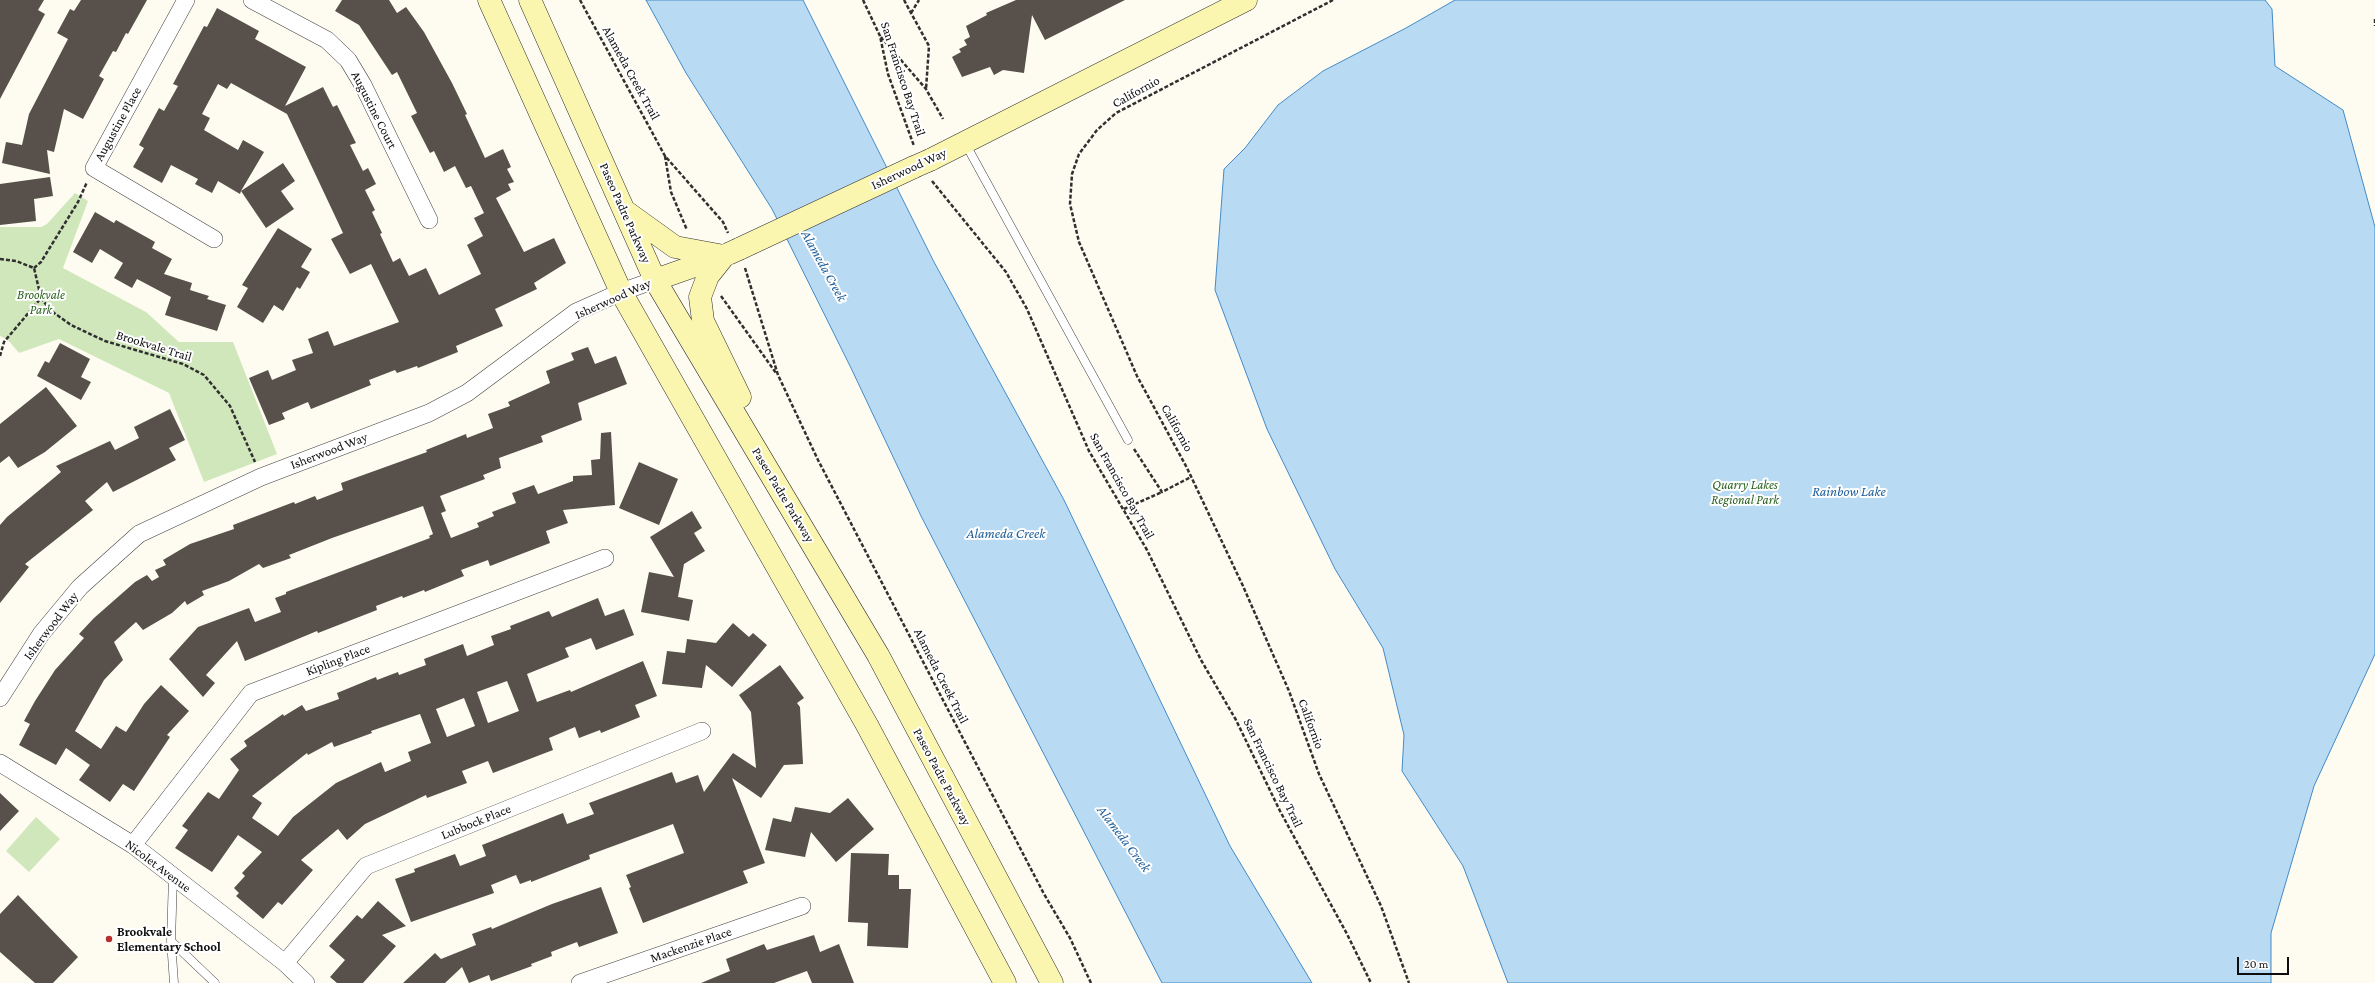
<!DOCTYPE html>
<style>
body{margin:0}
#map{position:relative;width:2375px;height:983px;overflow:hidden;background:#fefcf1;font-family:"Crimson Pro",serif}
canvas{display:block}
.scale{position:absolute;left:2237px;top:957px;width:52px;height:18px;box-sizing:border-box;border:2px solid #0e0e0e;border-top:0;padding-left:5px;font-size:12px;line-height:14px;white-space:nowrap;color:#0e0e0e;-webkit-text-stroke:3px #fff;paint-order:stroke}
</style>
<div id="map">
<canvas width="2375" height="983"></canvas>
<div class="scale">20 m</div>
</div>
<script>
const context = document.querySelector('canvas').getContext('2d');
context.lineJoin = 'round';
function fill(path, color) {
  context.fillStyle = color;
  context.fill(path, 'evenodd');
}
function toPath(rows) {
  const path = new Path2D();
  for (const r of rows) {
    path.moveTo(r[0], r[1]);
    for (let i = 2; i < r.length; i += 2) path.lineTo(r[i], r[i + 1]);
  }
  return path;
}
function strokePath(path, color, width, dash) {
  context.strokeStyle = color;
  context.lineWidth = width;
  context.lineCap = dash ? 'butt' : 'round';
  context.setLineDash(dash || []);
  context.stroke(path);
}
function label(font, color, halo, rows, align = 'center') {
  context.font = font + ' "Crimson Pro",serif';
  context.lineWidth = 4;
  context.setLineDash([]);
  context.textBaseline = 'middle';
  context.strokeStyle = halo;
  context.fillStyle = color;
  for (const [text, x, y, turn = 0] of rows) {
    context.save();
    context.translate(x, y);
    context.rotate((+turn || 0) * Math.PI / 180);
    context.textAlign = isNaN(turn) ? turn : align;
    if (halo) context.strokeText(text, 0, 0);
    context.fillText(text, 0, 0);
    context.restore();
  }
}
fill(toPath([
 [75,193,88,201,63,268,146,312,179,342,233,342,277,454,204,482,169,393,59,339,19,353,8,340,0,336,0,227,41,227,47,224],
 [36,817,60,839,29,872,6,851]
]), '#d0e7bc');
const water = toPath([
 [646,0,803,0,934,262,1064,500,1230,846,1312,983,1162,983,921,516,851,368,772,209,686,73,646,0],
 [1455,0,2265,0,2272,9,2275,66,2343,110,2375,227,2375,654,2314,786,2271,933,2271,983,1508,983,1463,866,1402,771,1404,735,1383,648,1335,569,1267,429,1215,290,1224,169,1245,148,1278,105,1323,71,1406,28,1455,0]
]);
fill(water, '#b8daf3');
strokePath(water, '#438bc6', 1);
fill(toPath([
 [0,0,44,0,38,10,45,14,0,99],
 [81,0,147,0,128,34,126,33,116,52,113,51,99,76,104,79,83,119,64,109,54,152,47,150,50,174,2,163,6,142,22,145,29,114,68,39,57,33,70,9,74,11],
 [342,0,389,0,397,13,406,7,424,32,452,83,467,114,465,115,485,158,503,149,511,167,507,169,514,182,508,184,511,190,496,198,524,252,554,238,566,263,534,283,537,289,495,309,503,326,456,346,458,352,418,368,417,366,397,373,395,370,369,380,371,385,311,409,308,402,282,413,285,419,269,425,249,378,268,370,272,380,296,370,292,360,313,353,308,339,328,331,334,346,399,322,371,264,350,274,331,239,343,233,287,114,231,83,227,89,218,84,202,114,210,118,204,130,238,150,243,140,264,152,241,191,283,163,295,181,281,191,294,209,266,228,241,191,240,194,218,181,212,193,195,184,198,179,171,165,162,183,133,167,144,148,139,145,159,108,164,111,178,86,173,84,204,26,207,27,217,8,259,31,255,39,306,67,285,106,323,87,333,107,337,105,356,143,350,145,363,171,368,168,376,184,365,190,375,210,372,212,382,233,380,234,393,262,400,258,409,276,426,268,439,295,481,274,467,245,483,236,474,218,484,213,471,186,466,188,455,166,444,172,434,151,430,153,411,116,417,113,397,72,392,75,359,25,335,11],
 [1016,0,1125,0,1045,40,1032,15,1024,73,1003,70,994,75,990,67,962,77,952,57,961,52,959,49,967,45,964,40,970,37,966,26,987,15,986,13],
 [50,177,53,196,34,199,36,221,0,225,0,184],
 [95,212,114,223,116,220,155,242,152,248,172,259,164,274,192,283,190,290,209,296,207,299,226,305,217,331,165,315,171,297,137,279,132,288,114,278,123,263,100,249,92,263,73,252],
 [278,228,312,249,301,267,310,272,300,289,297,287,283,311,274,305,263,323,237,307,248,288,242,285],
 [60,343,90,359,81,377,91,382,81,400,37,376,45,361,49,363],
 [588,347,595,364,616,356,627,384,578,403,582,420,541,436,543,442,499,458,501,468,483,475,485,479,440,496,446,511,441,513,451,538,479,527,477,523,494,516,492,512,516,503,512,493,534,485,538,494,573,481,573,476,592,475,591,460,600,459,601,433,611,432,615,505,563,510,568,523,546,531,550,543,490,566,488,560,461,570,464,576,425,592,424,590,403,598,402,596,376,606,377,610,318,633,317,631,245,661,237,641,206,675,215,683,203,697,169,659,198,627,249,608,255,622,281,612,275,598,286,594,286,592,430,538,429,536,433,534,423,506,332,538,289,555,291,558,263,568,259,564,229,581,202,591,204,595,187,605,185,601,172,613,143,630,136,622,114,642,123,660,104,680,75,731,101,749,116,726,126,732,144,704,161,685,189,711,167,735,170,737,134,791,123,784,110,802,79,780,90,765,66,748,56,765,19,745,30,724,24,721,35,701,55,670,84,638,79,634,94,618,135,582,147,575,152,581,159,577,155,570,166,565,163,560,190,544,234,529,233,525,294,502,295,504,315,496,317,500,343,490,341,483,427,452,426,450,466,434,467,438,493,428,488,414,510,406,508,402,550,383,546,371,574,360,571,353],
 [46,387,77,426,45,452,18,468,9,456,0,463,0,424],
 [170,409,185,440,169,448,176,460,113,492,107,482,85,501,93,510,25,564,29,567,0,603,0,525,7,517,61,472,56,466,110,441,115,450,139,438,134,427],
 [639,462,678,479,659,525,619,508],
 [692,511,702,528,694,533,705,551,684,564,678,597,693,600,689,621,641,612,649,572,674,577,650,537],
 [598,598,605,616,624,609,634,635,596,650,591,638,565,648,569,657,527,674,537,702,570,690,571,692,643,661,657,696,635,705,640,717,601,733,600,730,579,738,575,727,549,738,553,750,493,773,488,761,462,771,467,783,427,798,426,795,365,824,347,840,338,829,301,860,313,870,282,905,278,902,263,919,236,896,239,893,234,888,245,876,242,873,262,852,238,835,212,872,175,848,188,830,182,826,208,792,219,799,239,770,230,759,247,746,244,741,283,714,284,716,302,705,306,711,339,699,337,693,376,677,377,680,398,672,399,675,426,665,424,659,463,644,467,656,494,645,491,636,511,629,510,626,549,611,552,617],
 [507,681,519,711,488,723,477,692],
 [464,698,475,726,447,737,436,709],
 [420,714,431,743,408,752,411,761,385,772,381,762,336,783,293,817,278,836,252,818,262,803,252,796,307,753,308,755,332,742,334,747,372,733,371,731],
 [733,623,749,637,753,633,767,645,732,687,706,665,702,688,662,684,667,651,685,653,687,639,716,643],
 [780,665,804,698,797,703,800,707,803,764,784,765,761,798,732,778,765,863,743,871,748,883,643,923,629,888,631,887,626,875,684,853,673,824,589,855,590,859,531,882,531,880,520,884,516,875,491,885,494,893,411,922,395,879,415,872,414,869,455,854,460,866,486,856,482,845,563,813,567,824,594,814,589,803,672,772,676,783,698,775,704,792,733,753,756,768,751,712,739,695],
 [0,793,19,811,0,831],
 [848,798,874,829,836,862,811,832,805,857,765,850,773,818,791,822,795,807,830,813],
 [851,853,889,854,888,875,899,875,899,889,911,889,908,948,867,946,868,923,848,922],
 [601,887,618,933,579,947,577,942,551,952,552,956,531,964,532,966,491,981,489,975,469,983,462,967,445,983,403,983,435,953,441,959,476,945,472,934,491,927,492,929,552,904],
 [18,895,78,957,53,983,35,983,0,952,0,914],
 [378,901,406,926,382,935,396,946,363,983,337,983,330,977,345,960,329,946,357,915,362,919],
 [814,935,820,952,839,944,854,983,812,983,807,971,774,983,701,983,730,971,726,959,764,944,767,950]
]), '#57504b');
const lane = toPath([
 [965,143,1128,440],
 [173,877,171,941,174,983],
 [171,941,215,983]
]);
const street = toPath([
 [186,0,94,168,214,239],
 [252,0,327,40,348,60,363,85,429,220],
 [0,698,41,634,80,587,139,534,261,477,429,413,467,393,576,312,621,292,655,280],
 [0,763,133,845,285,963,306,983],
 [133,845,251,693,605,558],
 [285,963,366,866,702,731],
 [580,983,802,906]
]);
const secondary = toPath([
 [489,0,621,292,867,725,1005,983],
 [530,0,655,280,878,655,1052,983],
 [930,160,1246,0],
 [625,211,675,247,724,256],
 [739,249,914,167],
 [724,256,708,276,700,297,703,321,740,397],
 [655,280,720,257]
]);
strokePath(lane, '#414141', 9);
strokePath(street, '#414141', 18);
strokePath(secondary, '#303030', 23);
strokePath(toPath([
 [580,0,665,156,723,222,728,233],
 [863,0,880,36,888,74,914,146],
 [904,0,929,46,926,89],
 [1333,0,1116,113,1097,130,1079,154,1072,174,1070,204,1079,242,1137,376,1187,468,1243,586,1289,691,1319,774,1381,906,1409,983],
 [911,13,919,0],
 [2375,19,2375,26],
 [881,37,926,89,943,119],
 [665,156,671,192,687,230],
 [932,181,1006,272,1027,309,1089,451,1147,550,1201,660,1236,720,1280,811,1347,934,1371,983],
 [0,259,16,261,34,268,41,298,50,310,71,325,105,341,183,364,204,375,230,406,255,462],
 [34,268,41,262,78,202,87,182],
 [745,268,778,375,818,460,1044,894,1070,938,1091,983],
 [721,296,776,373],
 [0,356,4,342,41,298],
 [1134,449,1162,492,1191,477],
 [1124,509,1162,492]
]), '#303030', 2.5, [4, 2]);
strokePath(lane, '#fff', 8);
strokePath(street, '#fff', 17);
strokePath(secondary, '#faf6af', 22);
const secondaryBridge = toPath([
 [914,167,930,160],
 [728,254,739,249]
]);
strokePath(secondaryBridge, '#303030', 23, []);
strokePath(secondaryBridge, '#faf6af', 22);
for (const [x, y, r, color] of [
 [109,939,4,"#b72e2d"]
]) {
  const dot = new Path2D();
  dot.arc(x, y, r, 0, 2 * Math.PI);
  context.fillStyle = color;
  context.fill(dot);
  strokePath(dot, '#fff', 1.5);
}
label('13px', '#0e0e0e', '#fff', [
 ["Alameda Creek Trail",631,73,61],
 ["San Francisco Bay Trail",903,79,72],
 ["Californio",1136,92,-29],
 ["Augustine Court",374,110,63],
 ["Augustine Place",118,124,-61],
 ["Isherwood Way",909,169,-25],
 ["Paseo Padre Parkway",625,213,66],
 ["Isherwood Way",613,299,-24],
 ["Brookvale Trail",154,346,17],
 ["Californio",1177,428,61],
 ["Isherwood Way",329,451,-21],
 ["San Francisco Bay Trail",1122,486,61],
 ["Paseo Padre Parkway",783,495,59],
 ["Isherwood Way",51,626,-53],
 ["Kipling Place",338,660,-21],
 ["Alameda Creek Trail",941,676,63],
 ["Californio",1311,724,70],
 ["San Francisco Bay Trail",1273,773,64],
 ["Paseo Padre Parkway",942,777,62],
 ["Lubbock Place",476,822,-22],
 ["Nicolet Avenue",158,866,37],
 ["Mackenzie Place",691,945,-19]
]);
label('italic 13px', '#2c6322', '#fff', [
 ["Brookvale",41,295],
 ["Park",41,310],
 ["Quarry Lakes",1745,485],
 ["Regional Park",1745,500]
]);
label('bold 13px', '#0e0e0e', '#fff', [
 ["Brookvale",117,932],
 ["Elementary School",117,947]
], 'left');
label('italic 14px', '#1e5e9a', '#fff', [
 ["Alameda Creek",824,266,61],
 ["Rainbow Lake",1849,492],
 ["Alameda Creek",1006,534],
 ["Alameda Creek",1124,839,53]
]);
</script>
